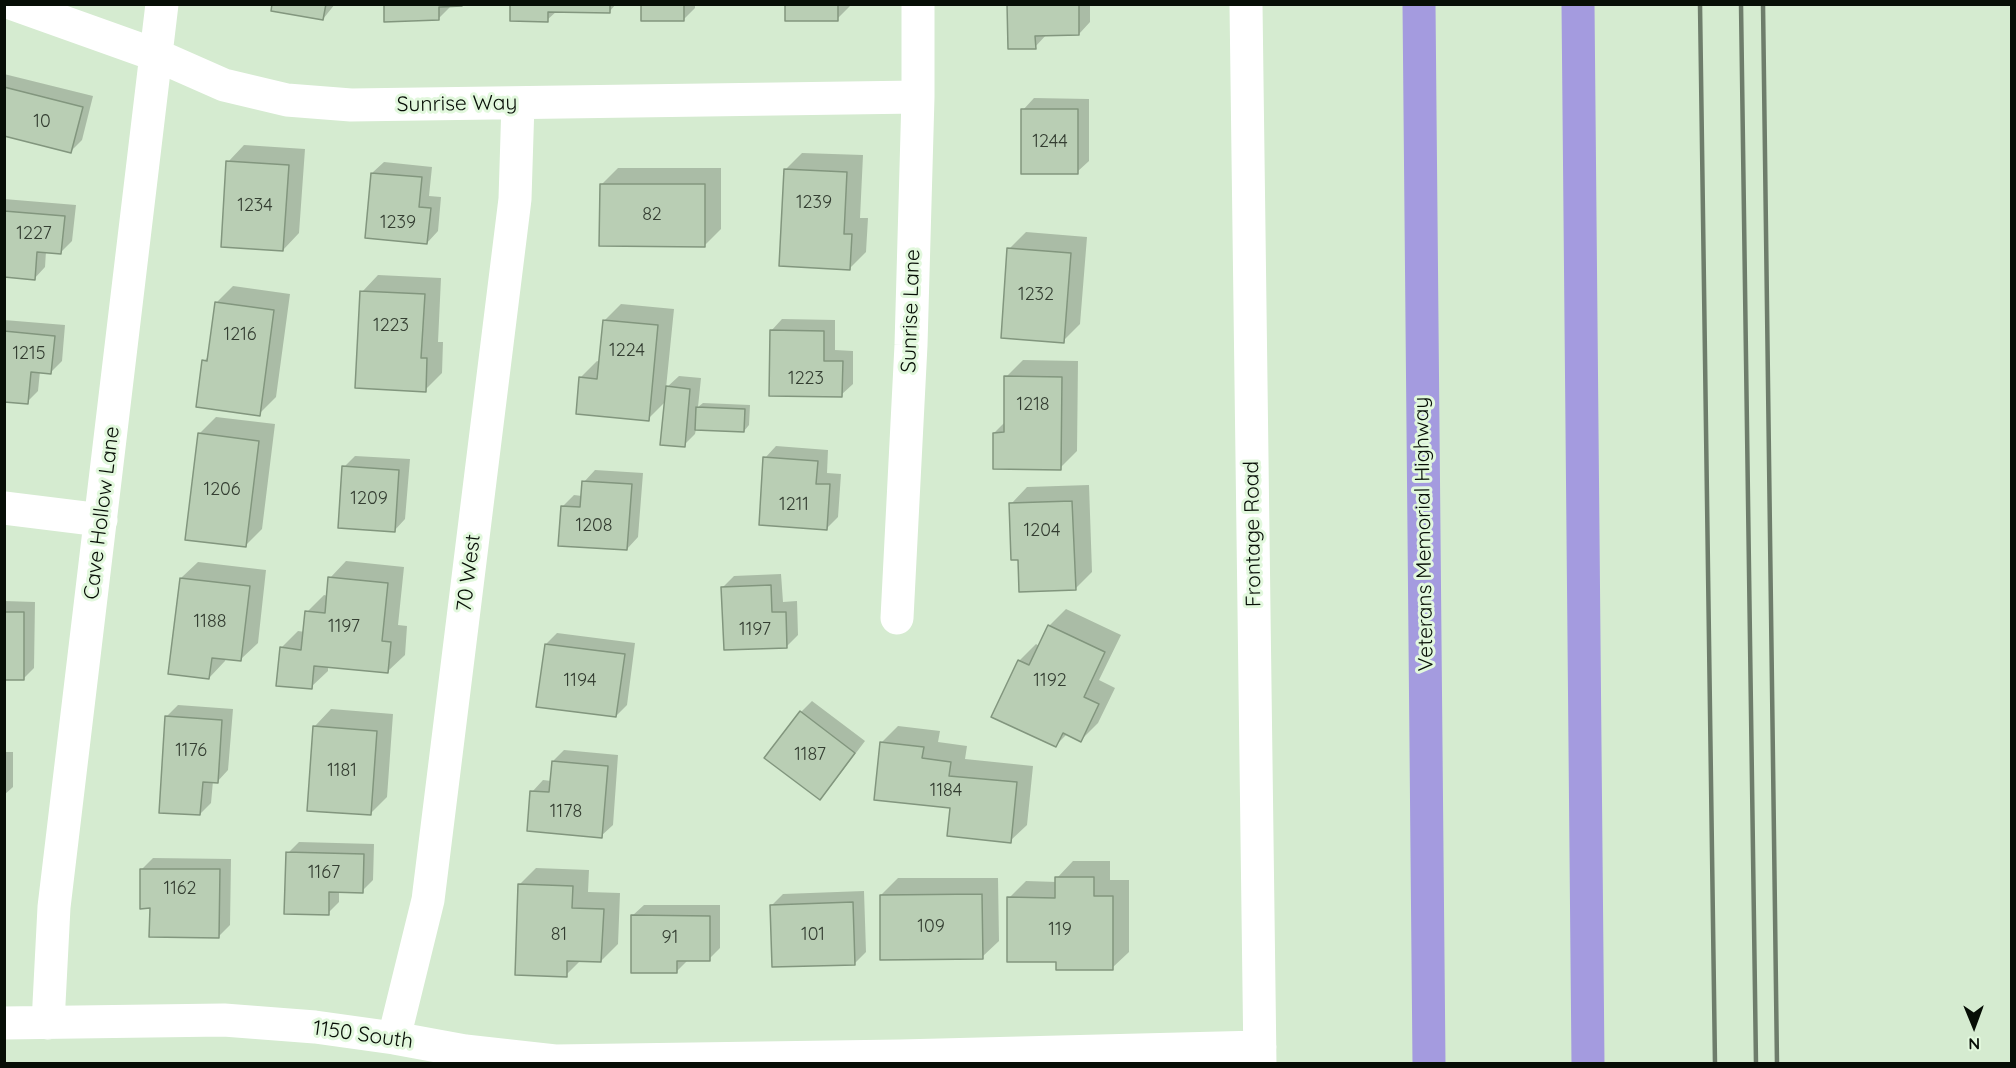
<!DOCTYPE html>
<style>
body{margin:0}
#map{position:relative;width:2016px;height:1068px;overflow:hidden;background:#d5ebd0;font-family:Quicksand,sans-serif}
canvas{display:block}
.frame{position:absolute;inset:0;border:6px solid #070e06;pointer-events:none}
.north{position:absolute;left:1944px;top:996px;width:60px;height:60px;-webkit-text-stroke:4px #e2f8dd;paint-order:stroke;rotate:179deg;font-size:16px;font-weight:700;line-height:24px;text-align:center;color:#070e06}
.north::after{content:'';display:block;margin:auto;width:21px;height:27px;background:#070e06;clip-path:polygon(50% 0,100% 100%,50% 72%,0 100%)}
</style>
<div id="map">
<canvas width="2016" height="1068"></canvas>
<div class="frame"></div>
<div class="north">N</div>
</div>
<script>
const context = document.querySelector('canvas').getContext('2d');
context.lineJoin = 'round';
function fill(path, color) {
  context.fillStyle = color;
  context.fill(path, 'evenodd');
}
function toPath(rows) {
  const path = new Path2D();
  for (const r of rows) {
    path.moveTo(r[0], r[1]);
    for (let i = 2; i < r.length; i += 2) path.lineTo(r[i], r[i + 1]);
  }
  return path;
}
function strokePath(path, color, width, dash) {
  context.strokeStyle = color;
  context.lineWidth = width;
  context.lineCap = dash ? 'butt' : 'round';
  context.setLineDash(dash || []);
  context.stroke(path);
}
function label(font, color, halo, rows, align = 'center') {
  context.font = font + ' Quicksand,sans-serif';
  context.lineWidth = 6;
  context.setLineDash([]);
  context.textBaseline = 'middle';
  context.strokeStyle = halo;
  context.fillStyle = color;
  for (const [text, x, y, turn = 0] of rows) {
    context.save();
    context.translate(x, y);
    context.rotate((+turn || 0) * Math.PI / 180);
    context.textAlign = isNaN(turn) ? turn : align;
    if (halo) context.strokeText(text, 0, 0);
    context.fillText(text, 0, 0);
    context.restore();
  }
}
fill(toPath([
 [274,4,335,4,323,19],
 [385,4,450,5,450,7,439,18],
 [512,4,616,4,609,12,557,11,547,20],
 [642,4,695,4,695,8,684,19],
 [787,4,852,4,837,19],
 [1008,4,1090,4,1090,22,1079,34,1047,34,1035,47],
 [4,74,93,96,82,140,70,152,4,135],
 [1034,98,1089,99,1089,161,1077,172,1023,110],
 [244,145,305,149,299,233,283,250,228,162],
 [802,153,863,155,860,218,868,218,866,252,850,268,786,169],
 [384,162,432,167,429,196,441,197,438,231,427,243,372,173],
 [618,168,721,168,721,229,704,246,601,185],
 [4,199,76,205,72,241,61,252,46,251,45,267,34,279,4,276],
 [1026,232,1087,237,1080,324,1063,341,1009,249],
 [378,275,441,278,438,342,443,342,442,373,425,390,362,292],
 [233,286,290,294,276,397,259,414,204,361,209,356,216,303],
 [621,304,674,309,666,388,679,376,701,378,698,407,703,403,750,405,749,425,744,431,696,429,695,434,684,445,666,401,648,419,580,378,597,361,600,362,604,321],
 [782,319,835,320,835,350,853,351,853,384,841,395,771,331],
 [4,320,65,325,62,361,51,372,40,371,38,391,27,402,4,400],
 [1023,360,1078,361,1077,451,1060,468,994,433,1005,422,1006,377],
 [216,417,275,424,262,529,245,546,199,434],
 [776,446,828,450,827,473,841,474,838,517,827,528,765,458],
 [355,456,410,459,405,519,394,531,344,467],
 [595,470,643,473,638,537,627,549,563,506,574,495,582,496,584,482],
 [1089,485,1092,572,1075,589,1019,558,1011,504,1027,487],
 [346,561,404,567,398,625,407,626,405,655,388,671,328,665,328,671,311,687,281,648,298,631,305,632,307,612,324,595,328,596,330,578],
 [198,562,266,570,258,643,241,659,226,658,225,661,209,678,181,578],
 [781,574,783,602,797,601,798,635,787,646,722,588,734,576],
 [4,601,35,602,34,668,23,679,4,679],
 [1066,609,1121,635,1099,680,1115,688,1098,723,1081,740,1067,734,1056,745,1019,661,1036,644,1039,646,1049,626],
 [557,633,635,643,627,705,616,716,546,644],
 [812,701,865,741,831,786,820,798,801,712],
 [178,705,233,709,228,770,217,782,213,781,211,803,200,814,167,716],
 [331,709,393,714,387,797,370,814,315,726],
 [898,726,940,731,938,742,967,746,965,759,1033,766,1027,825,1010,841,951,806,881,743],
 [564,750,618,755,613,825,601,836,532,792,543,780,551,781,553,761],
 [4,752,13,752,13,787,4,795],
 [299,842,374,844,373,880,362,891,339,891,339,902,328,913,288,853],
 [153,858,231,859,230,925,218,937,151,907,142,869],
 [1073,861,1110,861,1110,880,1129,880,1129,952,1112,968,1057,961,1009,898,1026,881,1057,882,1057,878],
 [536,868,589,870,588,892,620,893,618,944,601,961,581,960,566,975,520,884],
 [898,878,998,878,999,941,982,957,881,895],
 [864,891,866,952,855,963,771,906,783,894],
 [644,905,720,905,720,948,709,959,687,961,676,972,632,916]
]), '#0003');
const building = toPath([
 [272,4,326,4,323,20,271,11,272,4],
 [384,4,462,4,462,6,439,7,439,20,384,22,384,4],
 [510,4,610,4,610,13,548,12,548,22,510,21,510,4],
 [641,4,684,4,684,21,641,21,641,4],
 [785,4,838,4,838,21,785,21,785,4],
 [1007,4,1079,4,1079,35,1035,36,1036,49,1008,49,1007,4],
 [4,87,83,107,71,153,4,136,4,87],
 [1021,109,1078,109,1078,174,1021,174,1021,109],
 [226,161,289,165,283,251,221,247,226,161],
 [784,169,847,172,844,234,852,234,850,270,779,266,784,169],
 [371,173,422,177,419,207,431,208,427,244,365,238,371,173],
 [600,184,705,184,705,247,599,246,600,184],
 [4,211,65,216,61,254,37,252,35,280,4,277,4,211],
 [1007,248,1071,253,1064,343,1001,338,1007,248],
 [360,291,425,294,421,358,427,358,426,392,355,388,360,291],
 [215,302,274,310,260,416,196,407,202,360,207,361,215,302],
 [603,320,658,325,649,421,576,414,579,377,597,379,603,320],
 [770,330,824,331,824,361,843,361,842,397,769,396,770,330],
 [4,331,55,336,51,374,31,372,28,404,4,402,4,331],
 [1004,376,1062,377,1061,470,993,469,993,433,1004,432,1004,376],
 [666,386,690,389,685,447,660,445,666,386],
 [696,407,745,409,744,432,695,430,696,407],
 [198,433,259,441,246,547,185,540,198,433],
 [763,457,818,461,816,484,830,484,827,530,759,525,763,457],
 [342,466,399,470,395,532,338,528,342,466],
 [582,481,632,484,627,550,558,546,561,506,580,507,582,481],
 [1072,501,1076,590,1019,592,1018,560,1011,560,1009,503,1072,501],
 [328,577,388,583,382,641,391,642,388,673,314,666,312,689,276,686,280,647,301,650,305,611,325,613,328,577],
 [180,578,250,586,241,661,212,658,209,679,168,674,180,578],
 [771,585,772,612,786,612,787,648,724,650,721,587,771,585],
 [4,612,24,612,24,680,4,680,4,612],
 [1048,625,1105,652,1084,697,1099,704,1081,742,1063,733,1056,747,991,717,1018,660,1029,665,1048,625],
 [545,644,625,654,616,717,536,707,545,644],
 [800,711,855,753,820,800,764,758,800,711],
 [165,716,222,720,218,783,203,782,200,815,159,813,165,716],
 [313,726,377,731,371,815,307,811,313,726],
 [880,742,924,747,922,758,951,762,949,776,1017,782,1011,843,947,836,950,808,874,800,880,742],
 [552,761,608,766,602,838,527,831,530,791,549,792,552,761],
 [286,852,364,854,363,893,329,892,329,915,284,914,286,852],
 [140,869,220,869,219,938,149,937,150,908,140,909,140,869],
 [1055,877,1094,877,1094,896,1113,896,1113,970,1056,970,1056,962,1007,962,1007,897,1055,898,1055,877],
 [518,884,573,886,572,908,604,909,601,962,567,961,567,977,515,975,518,884],
 [982,894,983,959,880,960,880,895,982,894],
 [853,902,855,965,772,967,770,905,853,902],
 [631,915,710,916,710,961,677,961,677,973,631,973,631,915]
]);
fill(building, '#b9ceb4');
strokePath(building, '#82967e', 1.5);
strokePath(toPath([
 [13,4,156,55,224,85,287,100,351,105,918,97],
 [1246,4,1260,1064],
 [4,508,101,520],
 [897,618,911,345,918,97,918,4],
 [4,1023,224,1020,315,1027,394,1038,465,1051,555,1061,900,1056,1260,1047],
 [48,1023,54,907,162,4],
 [394,1038,428,900,515,199,518,103]
]), '#fff', 33);
strokePath(toPath([
 [1419,4,1429,1064],
 [1578,4,1588,1064]
]), '#a49bdf', 33);
strokePath(toPath([
 [1700,4,1715,1064],
 [1741,4,1756,1064],
 [1763,4,1777,1064]
]), '#6e7d6b', 4.5);
label('18px', '#343e32', null, [
 ["10",42,122],
 ["1244",1050,142],
 ["1239",814,203],
 ["1234",255,206],
 ["82",652,215],
 ["1239",398,223],
 ["1227",34,234],
 ["1232",1036,295],
 ["1223",391,326],
 ["1216",240,335],
 ["1224",627,351],
 ["1215",29,354],
 ["1223",806,379],
 ["1218",1033,405],
 ["1206",222,490],
 ["1209",369,499],
 ["1211",794,505],
 ["1208",594,526],
 ["1204",1042,531],
 ["1188",210,622],
 ["1197",344,627],
 ["1197",755,630],
 ["1194",580,681],
 ["1192",1050,681],
 ["1176",191,751],
 ["1187",810,755],
 ["1181",342,771],
 ["1184",946,791],
 ["1178",566,812],
 ["1167",324,873],
 ["1162",180,889],
 ["109",931,927],
 ["119",1060,930],
 ["81",559,935],
 ["101",813,935],
 ["91",670,938]
]);
label('21px', '#070e06', '#e2f8dd', [
 ["Sunrise Way",457,104,-1],
 ["Sunrise Lane",911,311,-88],
 ["Cave Hollow Lane",102,513,-83],
 ["Frontage Road",1253,534,-91],
 ["Veterans Memorial Highway",1424,534,-91],
 ["70 West",469,573,-83],
 ["1150 South",363,1035,8]
]);
</script>
